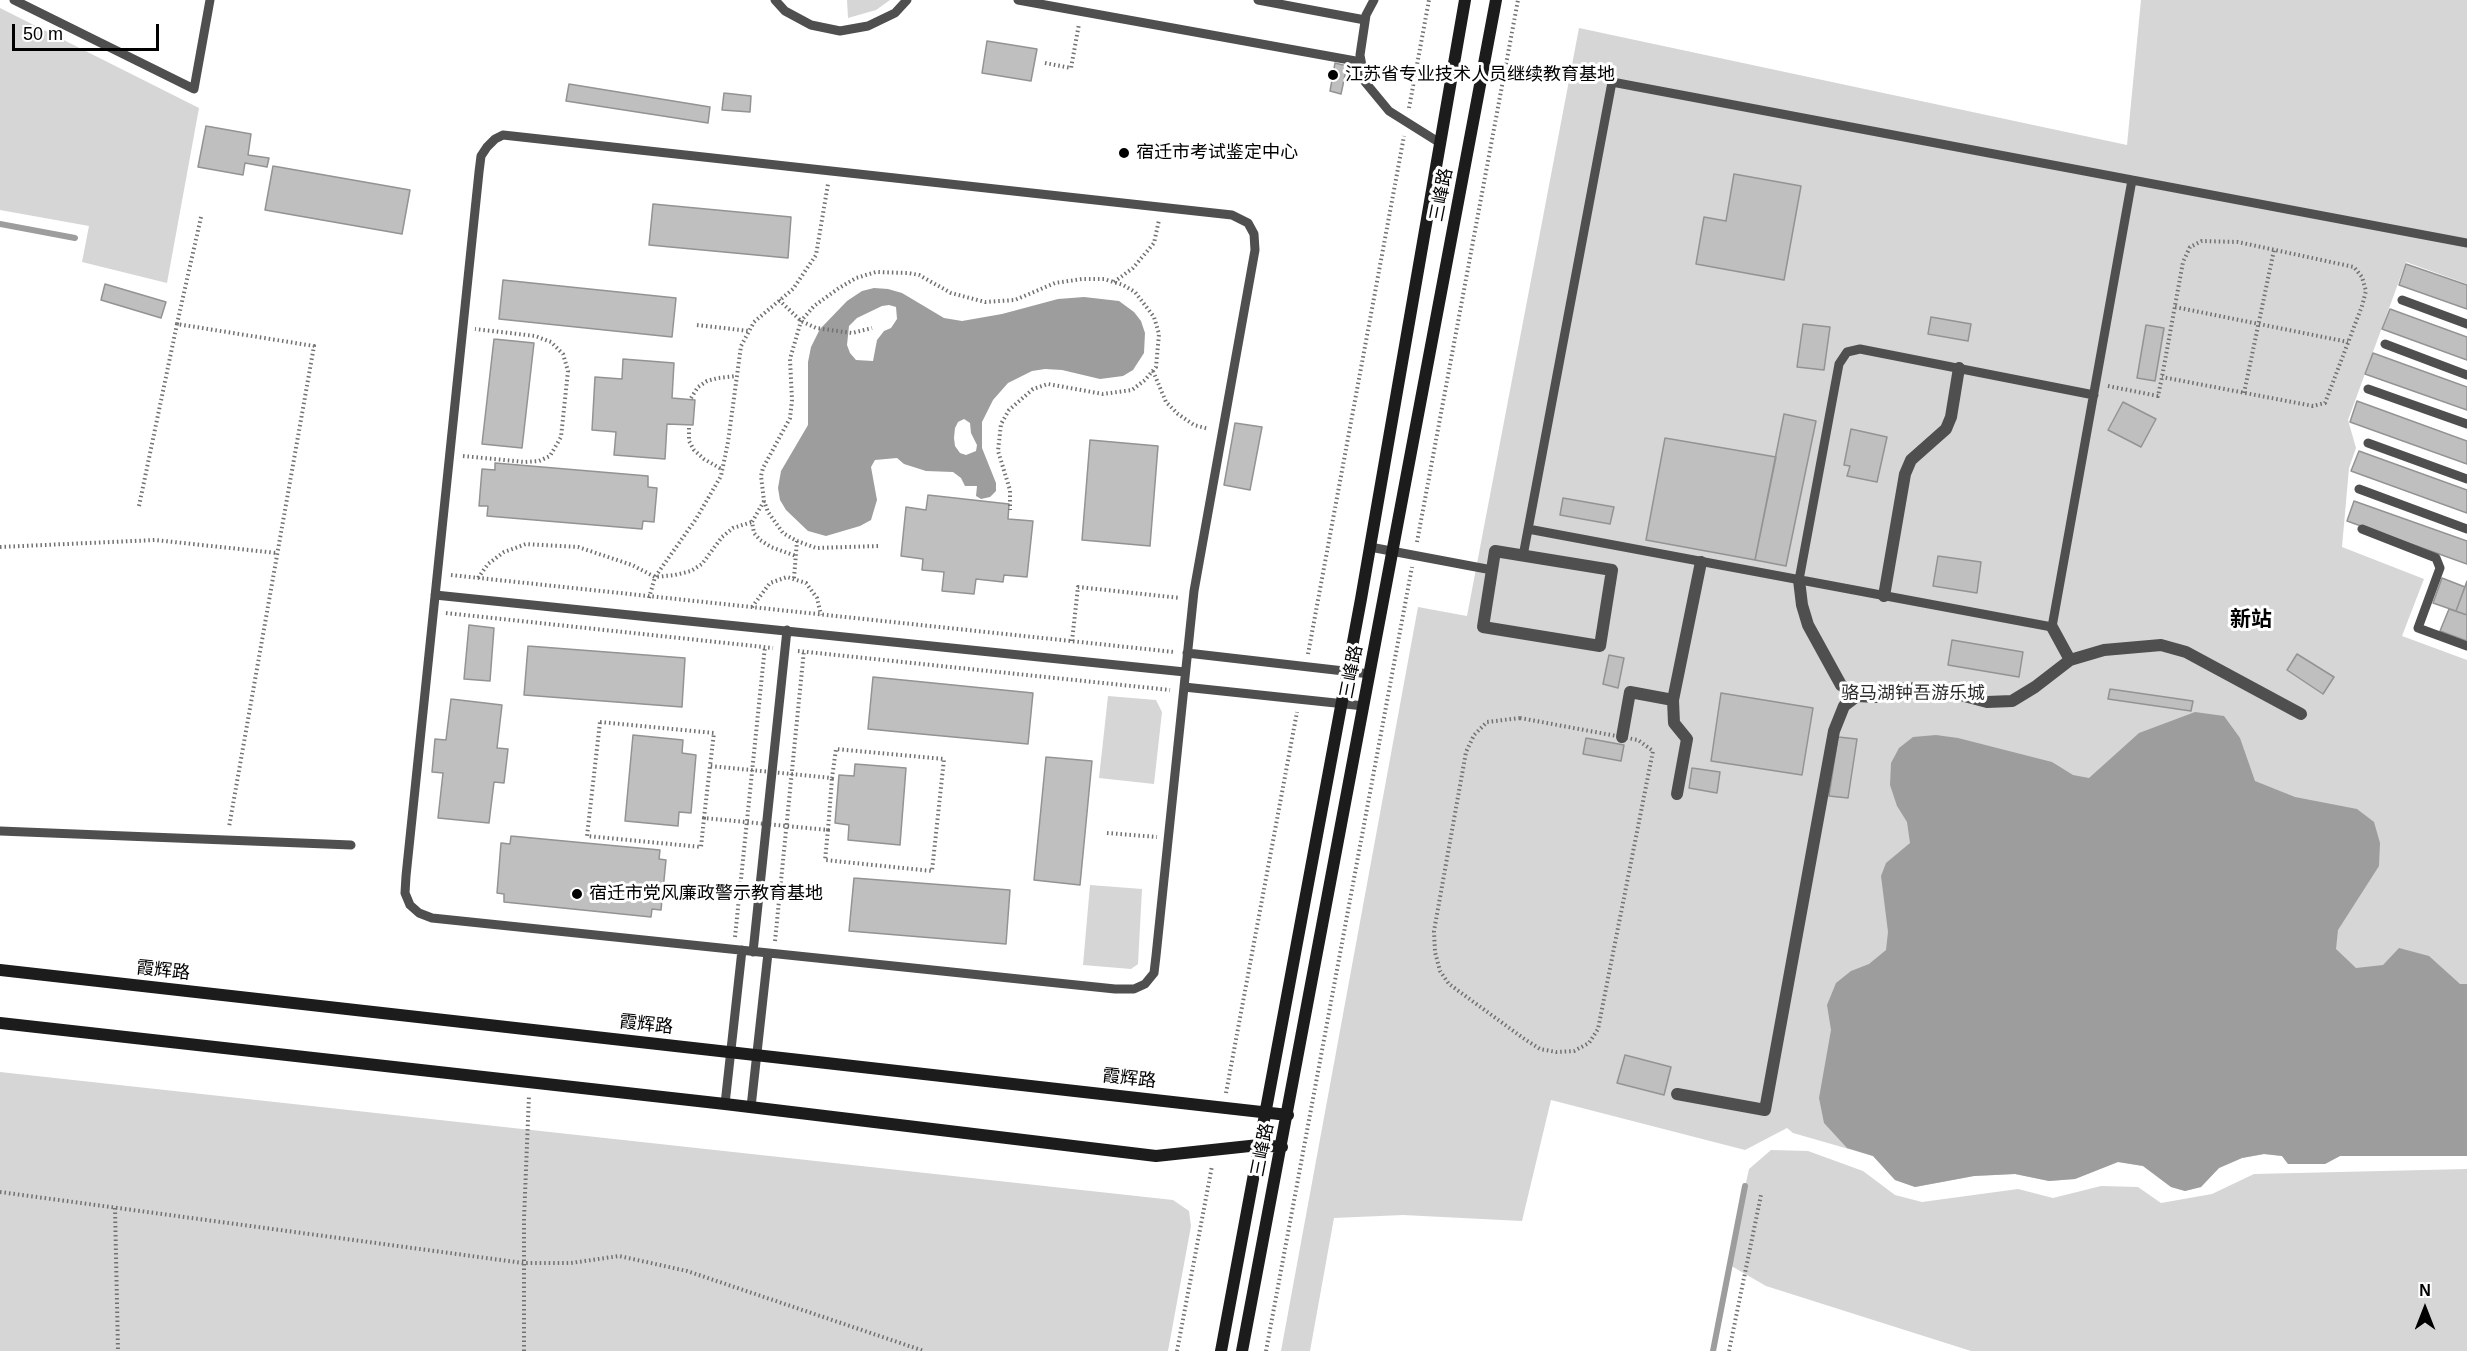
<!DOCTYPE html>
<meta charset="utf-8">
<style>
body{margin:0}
#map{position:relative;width:2467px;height:1351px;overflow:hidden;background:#fff;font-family:Arial,sans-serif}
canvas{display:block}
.north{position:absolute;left:2395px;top:1279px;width:60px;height:60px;-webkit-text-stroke:4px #fff;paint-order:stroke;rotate:0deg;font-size:16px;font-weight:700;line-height:24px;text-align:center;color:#000}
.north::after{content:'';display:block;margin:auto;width:21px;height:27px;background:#000;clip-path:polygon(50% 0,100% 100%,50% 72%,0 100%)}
.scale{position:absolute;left:12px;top:24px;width:147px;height:27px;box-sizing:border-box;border:3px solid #000;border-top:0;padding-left:8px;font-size:18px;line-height:21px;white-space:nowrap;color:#000;-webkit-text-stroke:4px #fff;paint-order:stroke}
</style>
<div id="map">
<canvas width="2467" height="1351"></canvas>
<div class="north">N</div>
<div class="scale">50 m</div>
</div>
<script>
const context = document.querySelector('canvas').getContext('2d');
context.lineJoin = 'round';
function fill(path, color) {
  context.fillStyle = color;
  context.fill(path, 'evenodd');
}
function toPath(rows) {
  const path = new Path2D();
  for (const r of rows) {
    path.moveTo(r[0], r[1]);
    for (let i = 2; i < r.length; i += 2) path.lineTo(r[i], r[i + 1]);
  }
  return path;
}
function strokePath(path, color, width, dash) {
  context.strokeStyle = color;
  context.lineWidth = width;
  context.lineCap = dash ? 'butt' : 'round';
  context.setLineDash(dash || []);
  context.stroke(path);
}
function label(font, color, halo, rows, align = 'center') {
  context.font = font + ' Arial,"Noto Sans SC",sans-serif';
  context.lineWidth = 6;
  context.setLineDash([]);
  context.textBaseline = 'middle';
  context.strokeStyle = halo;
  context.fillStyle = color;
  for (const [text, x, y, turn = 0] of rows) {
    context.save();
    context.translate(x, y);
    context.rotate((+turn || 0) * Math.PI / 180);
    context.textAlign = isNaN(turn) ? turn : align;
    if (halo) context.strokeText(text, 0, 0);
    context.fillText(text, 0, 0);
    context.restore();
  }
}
fill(toPath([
 [847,0,890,0,876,10,848,18],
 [2141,0,2467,0,2467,284,2406,262,2348,420,2356,448,2349,468,2342,547,2424,579,2402,636,2467,660,2467,1156,2340,1156,2325,1164,2288,1164,2282,1156,2264,1154,2242,1158,2219,1168,2201,1187,2185,1191,2171,1187,2143,1166,2118,1162,2075,1179,2049,1181,2015,1174,1974,1176,1915,1187,1895,1180,1873,1156,1793,1133,1787,1128,1745,1150,1551,1100,1522,1221,1403,1215,1334,1218,1310,1351,1281,1351,1418,607,1467,616,1579,28,2127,145],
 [0,8,199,108,167,283,82,262,89,226,0,210],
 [1108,696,1156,700,1162,712,1154,784,1099,778],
 [1090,885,1142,889,1138,964,1131,969,1083,965],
 [0,1072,1173,1200,1189,1211,1191,1226,1168,1351,0,1351],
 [1771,1150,1808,1151,1863,1171,1895,1195,1922,1202,2018,1189,2053,1198,2101,1186,2138,1187,2161,1203,2212,1194,2254,1174,2467,1169,2467,1351,1971,1351,1766,1286,1728,1264,1749,1169]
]), '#d6d6d6');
fill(toPath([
 [874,288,888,289,902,293,944,318,962,321,1002,314,1058,299,1084,297,1119,301,1134,312,1141,321,1145,333,1144,353,1133,370,1123,376,1100,379,1062,370,1045,369,1032,371,1008,383,993,400,982,422,982,448,996,483,996,491,990,497,981,499,976,496,977,486,965,486,961,478,953,472,926,471,904,464,897,458,875,460,871,467,877,500,871,520,860,526,826,536,808,531,786,510,780,500,778,488,781,471,808,425,808,362,811,347,820,329,847,301,862,291],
 [889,305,896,307,897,319,891,328,884,331,877,340,873,361,856,360,850,353,847,345,849,326,857,318,882,306],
 [964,419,970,423,971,433,977,445,976,451,966,455,960,453,955,446,954,438,955,428,958,422],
 [2195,712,2224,716,2240,738,2255,781,2295,797,2357,809,2374,822,2380,843,2379,866,2338,930,2336,949,2356,968,2383,965,2399,948,2429,956,2460,984,2467,984,2467,1156,2340,1156,2325,1164,2288,1164,2282,1156,2264,1154,2242,1158,2219,1168,2201,1187,2185,1191,2171,1187,2143,1166,2118,1162,2075,1179,2049,1181,2015,1174,1974,1176,1915,1187,1895,1180,1873,1156,1847,1148,1824,1123,1819,1098,1831,1030,1827,1005,1836,983,1851,971,1869,964,1886,950,1888,932,1881,876,1886,863,1910,843,1907,822,1897,806,1890,785,1891,763,1899,748,1913,737,1936,735,1958,738,2052,762,2073,775,2089,778,2139,733]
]), '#9d9d9d');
strokePath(toPath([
 [0,224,75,238],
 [1713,1351,1745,1186]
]), '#9d9d9d', 6);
const building = toPath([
 [987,41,1037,49,1031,81,982,73,987,41],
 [1335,63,1347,66,1341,94,1330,91,1335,63],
 [569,84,710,107,708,123,566,101,569,84],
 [724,93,751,96,750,112,722,110,724,93],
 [206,126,251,134,248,155,269,158,267,167,245,163,243,175,198,167,206,126],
 [273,166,410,190,402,234,265,210,273,166],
 [1734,174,1801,186,1784,280,1696,264,1704,217,1726,221,1734,174],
 [653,204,791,217,788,258,649,245,653,204],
 [2406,264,2467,285,2467,309,2399,285,2406,264],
 [503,280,676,298,672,337,499,319,503,280],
 [105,284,166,302,161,318,101,300,105,284],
 [2390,309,2467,337,2467,360,2382,329,2390,309],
 [1931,317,1971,324,1968,341,1928,334,1931,317],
 [1803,324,1830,327,1824,370,1797,367,1803,324],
 [2146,325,2164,328,2155,381,2137,378,2146,325],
 [494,339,534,343,522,448,482,444,494,339],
 [2373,353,2467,387,2467,410,2365,374,2373,353],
 [623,359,674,363,672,398,695,400,693,425,667,424,665,459,614,455,616,432,592,430,595,377,622,379,623,359],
 [2357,401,2467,441,2467,464,2350,422,2357,401],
 [2123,402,2156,419,2141,447,2108,430,2123,402],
 [1784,414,1816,421,1786,566,1755,560,1784,414],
 [1235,423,1262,427,1250,490,1224,485,1235,423],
 [1851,429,1887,437,1877,482,1847,476,1850,466,1844,465,1851,429],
 [1665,438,1776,457,1755,560,1646,540,1665,438],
 [1090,440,1158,446,1150,546,1082,540,1090,440],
 [2359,451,2467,490,2467,513,2351,471,2359,451],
 [495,463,648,476,648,487,657,488,654,522,643,521,642,529,487,516,488,506,479,506,482,469,495,470,495,463],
 [928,495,1009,504,1008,519,1033,521,1027,577,1004,575,1003,582,976,579,974,594,942,591,944,572,922,570,923,559,901,556,906,507,926,510,928,495],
 [1563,498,1614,507,1610,524,1560,515,1563,498],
 [2354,501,2467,541,2467,564,2347,521,2354,501],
 [1938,556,1981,562,1977,593,1933,586,1938,556],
 [2442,578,2465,587,2456,611,2433,603,2442,578],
 [2467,581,2467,615,2456,611,2467,581],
 [2449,609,2467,615,2467,641,2440,631,2449,609],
 [469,625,494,628,490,681,464,679,469,625],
 [1952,640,2023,652,2019,677,1948,665,1952,640],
 [528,646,685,658,682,707,524,695,528,646],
 [2297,654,2334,677,2323,694,2287,670,2297,654],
 [1609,655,1624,658,1618,688,1603,684,1609,655],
 [873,677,1033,693,1028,744,868,729,873,677],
 [2110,689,2193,701,2191,711,2108,699,2110,689],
 [1721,693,1813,708,1802,775,1711,761,1721,693],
 [451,699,502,705,497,748,508,749,504,783,494,782,489,823,438,818,443,773,432,772,435,739,446,740,451,699],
 [633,735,683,740,682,753,696,755,691,813,679,812,678,826,625,821,633,735],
 [1838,737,1857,739,1848,798,1829,796,1838,737],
 [1586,738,1624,745,1621,761,1583,754,1586,738],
 [1046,757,1092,761,1080,885,1034,880,1046,757],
 [855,764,906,768,900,845,848,840,849,825,835,823,839,775,854,776,855,764],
 [1692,768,1720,772,1717,793,1689,788,1692,768],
 [511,836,660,850,659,859,666,860,661,910,652,909,651,917,504,902,504,894,497,893,501,843,510,844,511,836],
 [854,878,1010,890,1006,944,849,931,854,878],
 [1625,1055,1671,1067,1664,1095,1617,1083,1625,1055]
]);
fill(building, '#bfbfbf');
strokePath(building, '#939393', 1.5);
strokePath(toPath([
 [1045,63,1071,68,1079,24],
 [1409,108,1429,0],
 [201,217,177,324,314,346,229,827],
 [1114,282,1133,268,1154,243,1159,220],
 [779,300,801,321,816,328,852,333,872,328],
 [2175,307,2348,342],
 [697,325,749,331],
 [1153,371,1166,402,1178,414,1194,425,1209,429],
 [2108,386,2158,396,2162,377,2183,262,2190,247,2202,241,2238,242,2354,267,2362,277,2366,291,2362,306,2325,403,2313,406,2162,377],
 [2244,393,2274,250],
 [691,398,698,387,707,381,718,378,736,376],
 [689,428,689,441,694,450,704,459,723,470],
 [463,456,525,462,539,461,550,456,561,437,568,371,563,354,551,342,535,336,475,329],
 [764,501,752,522,754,533,760,540,771,547,796,556],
 [139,506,177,324],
 [1417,542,1518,0],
 [878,546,816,548,797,541,783,533,768,512,764,501,761,476,763,468,790,418,792,400,790,359,801,321,814,306,839,288,856,278,876,272,908,273,919,275,951,293,985,302,1015,300,1055,283,1082,279,1104,279,1123,285,1135,292,1154,317,1159,334,1156,367,1145,380,1132,390,1103,394,1048,384,1033,389,1009,410,1001,424,998,451,1010,490,1010,510],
 [0,547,155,540,277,553],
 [451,575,1174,652],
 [478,578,488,564,504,552,526,544,578,547,632,565,655,577,675,575,691,571,702,564,722,537,733,528,752,522],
 [794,578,797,541],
 [649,598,655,577,696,519,721,476,728,442,741,346,754,322,793,289,816,255,828,184],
 [752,607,770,583,787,577,806,583,817,598,821,615],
 [446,613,773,648],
 [1072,641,1078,587,1180,598],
 [798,651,1170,690],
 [1308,654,1404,136],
 [1520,718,1638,740,1653,751,1598,1029,1589,1043,1574,1051,1556,1052,1540,1049,1523,1038,1449,984,1440,971,1435,952,1434,931,1466,752,1474,735,1487,722,1520,718],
 [600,722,714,733,710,766,832,778,836,749,944,759,932,871,825,860,828,830,704,818,701,847,587,836,600,722],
 [704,818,710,766],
 [828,830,832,778],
 [1107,833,1157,837],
 [735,937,765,646],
 [775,941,804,650],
 [1226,1093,1297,712],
 [0,1192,523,1263,571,1263,619,1256,687,1271,924,1351],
 [115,1208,118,1351],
 [524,1351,524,1219,529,1095],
 [1177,1351,1212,1166],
 [1266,1351,1412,567],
 [1729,1351,1761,1195]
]), '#717171', 4, [1.5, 3]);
strokePath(toPath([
 [14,0,194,89,210,0],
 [775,0,785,11,811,25,840,31,868,26,895,13,907,0],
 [1018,0,1361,62],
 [1258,0,1365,20],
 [1374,0,1366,15,1360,55,1365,82,1389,111,1440,143],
 [503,135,1232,215,1248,223,1254,234,1255,250,1194,591,1156,956,1154,973,1145,984,1134,989,1115,989,432,918,419,913,410,905,405,893,406,876,479,172,481,156,487,147,495,139,503,135],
 [2402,300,2467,324],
 [2385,344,2467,375],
 [2368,389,2467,424],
 [2368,443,2467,479],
 [2359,489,2467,529],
 [1528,529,2052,627,2132,180],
 [2362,529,2436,558,2440,568,2418,628,2467,646],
 [1370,547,1492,570],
 [1523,556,1612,82,2467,243],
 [1799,580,1839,364,1847,352,1860,349,2094,395],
 [435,595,1185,672],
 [1187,653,1370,674],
 [1184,687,1364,706],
 [0,831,351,845],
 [753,952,787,630],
 [725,1104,742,950],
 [751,1107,768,953]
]), '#4f4f4f', 9);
strokePath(toPath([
 [1495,551,1612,570,1600,646,1483,627,1495,551],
 [1799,580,1802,605,1808,625,1841,685,1857,696,1876,697,1901,689,1920,688,1942,690,1987,702,2012,701,2035,687,2070,660,2104,650,2161,645,2186,652,2301,714],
 [1884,596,1905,474,1911,460,1946,429,1951,417,1959,368],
 [2052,627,2070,660],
 [1622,737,1630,692,1673,700],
 [1677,794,1687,739,1674,723,1673,700,1701,562],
 [1677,1094,1765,1110,1834,731,1844,706,1857,696]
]), '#4f4f4f', 12);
strokePath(toPath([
 [0,970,1288,1115],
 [0,1023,725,1104,1156,1156,1259,1145,1282,1147],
 [1221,1351,1361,599,1465,0],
 [1242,1351,1496,0]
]), '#1c1c1c', 12);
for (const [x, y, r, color] of [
 [1333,75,6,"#000"],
 [1124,153,6,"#000"],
 [577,894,6,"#000"]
]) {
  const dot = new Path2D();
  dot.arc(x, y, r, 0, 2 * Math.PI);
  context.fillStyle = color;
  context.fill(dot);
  strokePath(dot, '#fff', 2);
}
label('18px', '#000', '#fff', [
 ["江苏省专业技术人员继续教育基地",1345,75],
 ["宿迁市考试鉴定中心",1136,153],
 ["宿迁市党风廉政警示教育基地",589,894]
], 'left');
label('18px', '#000', '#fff', [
 ["三峰路",1442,195,-79],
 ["三峰路",1352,672,-79],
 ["霞辉路",163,971,6],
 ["霞辉路",646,1025,6],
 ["霞辉路",1129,1079,6],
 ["三峰路",1263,1150,-79]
]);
label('18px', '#2d2d2d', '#fff', [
 ["骆马湖钟吾游乐城",1913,694]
]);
label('bold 21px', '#000', '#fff', [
 ["新站",2251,620]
]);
</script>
